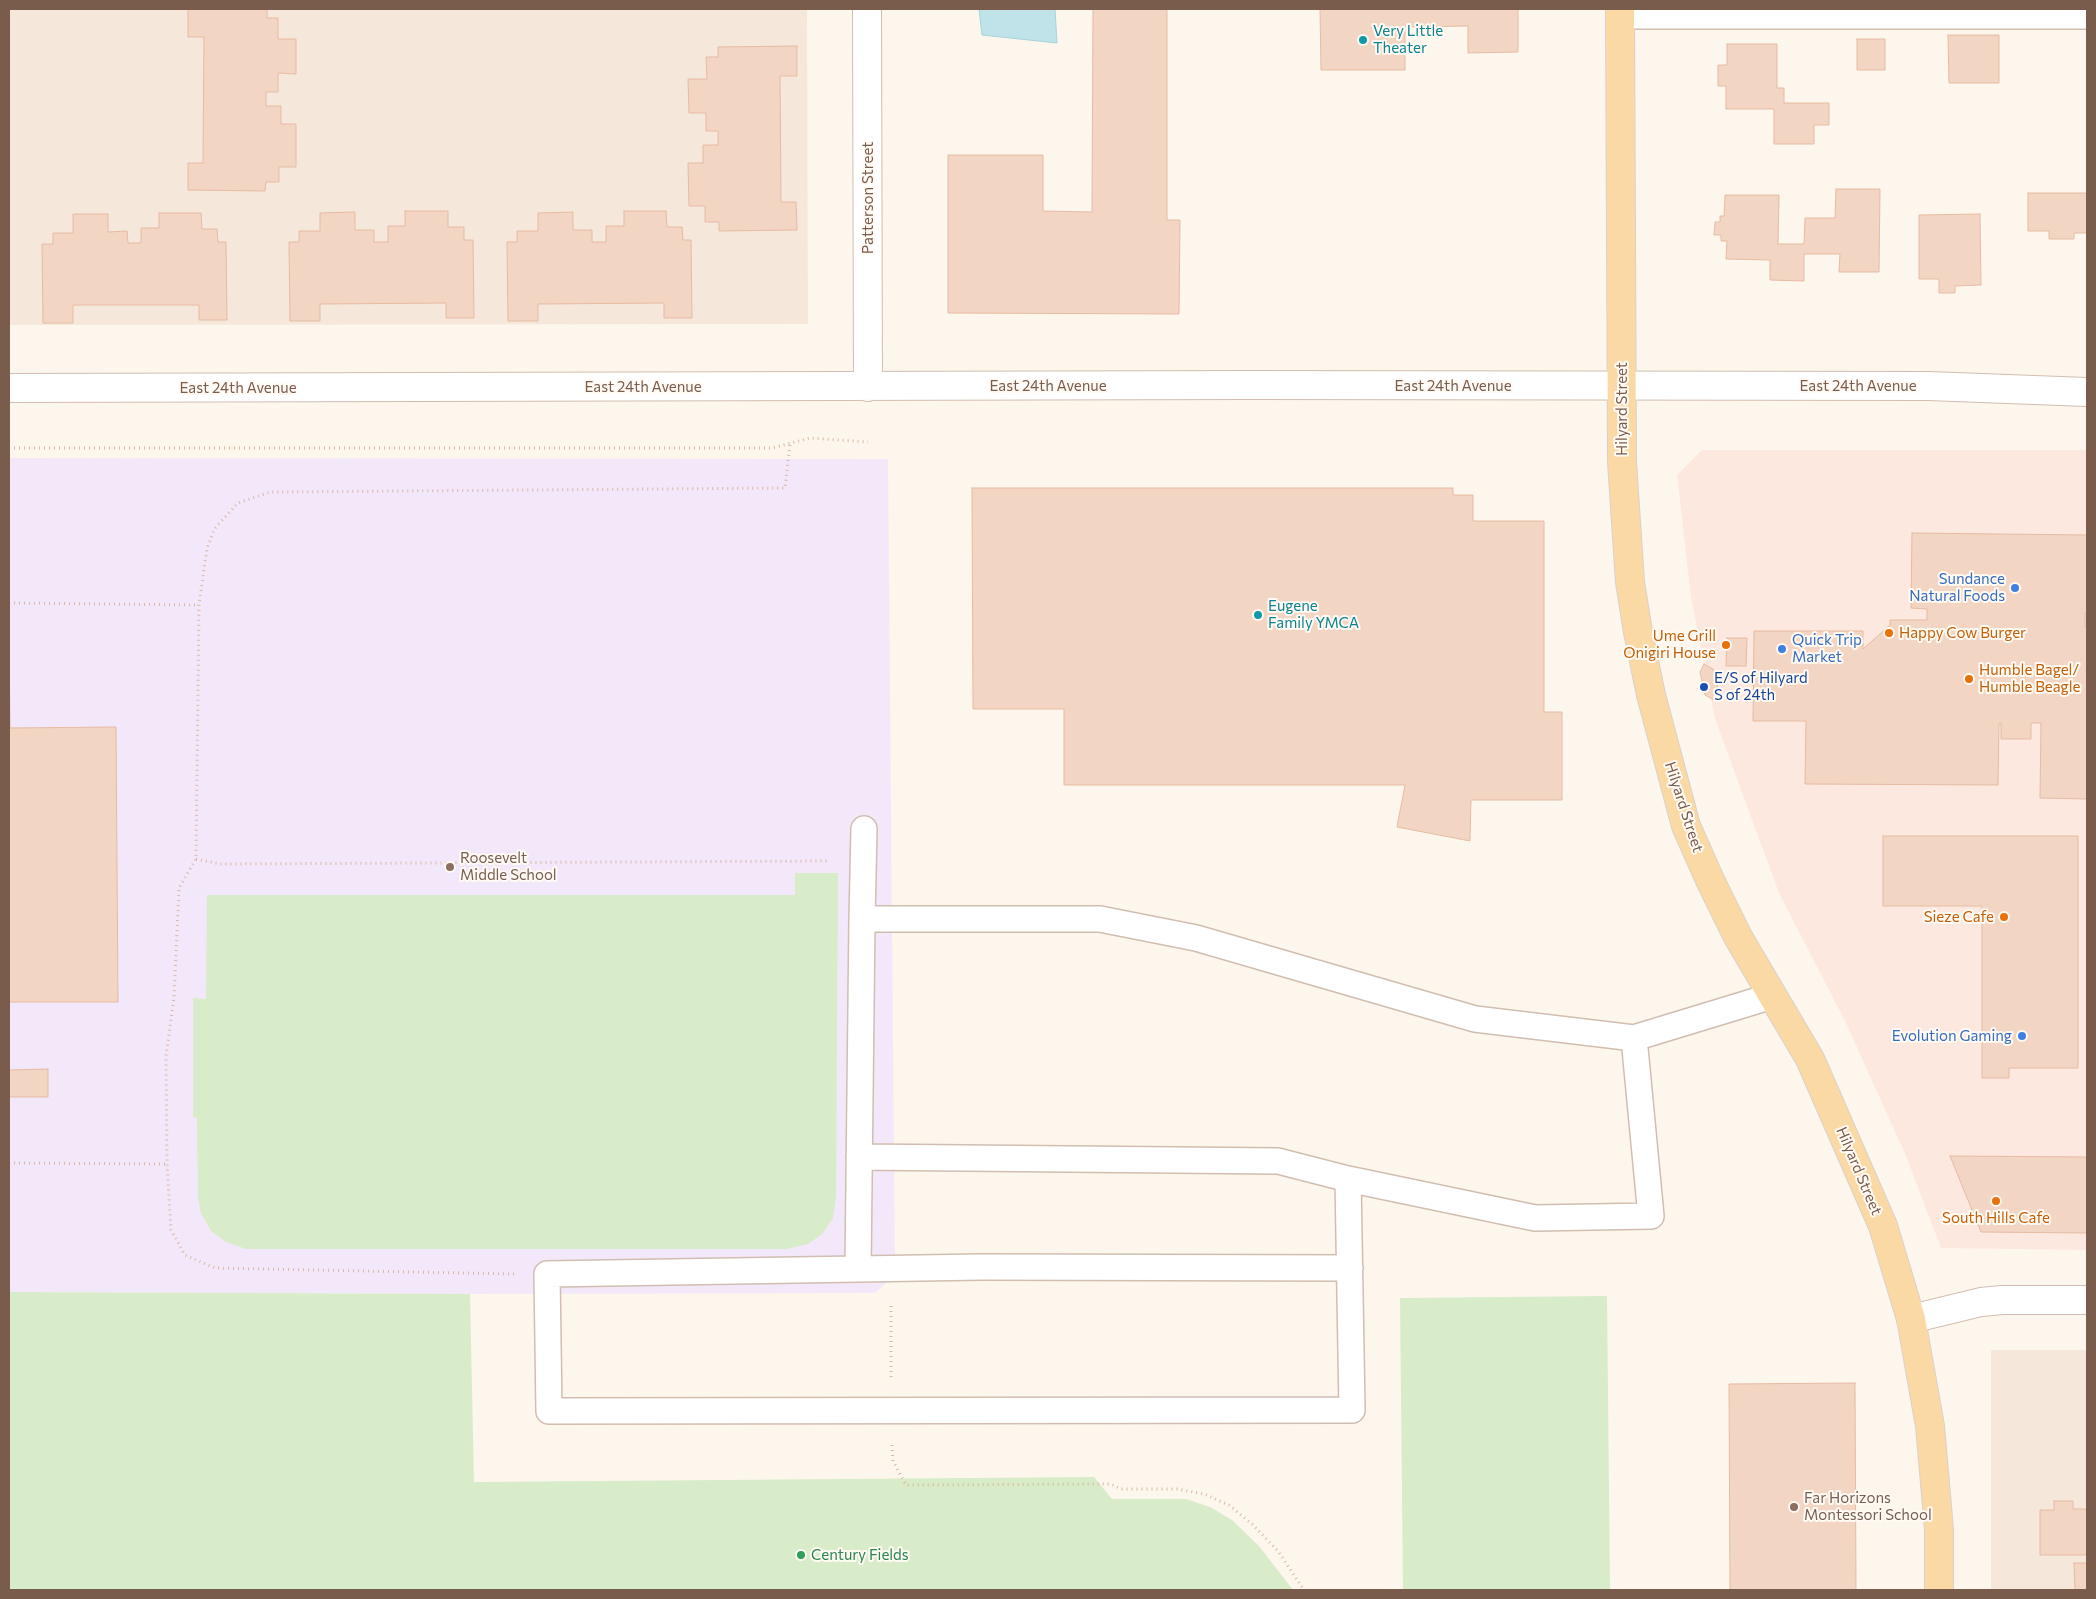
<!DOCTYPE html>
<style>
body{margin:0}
#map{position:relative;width:2096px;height:1599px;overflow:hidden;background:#fdf6ec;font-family:Commissioner,sans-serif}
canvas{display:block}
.frame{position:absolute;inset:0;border:10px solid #7a5c4d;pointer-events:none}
</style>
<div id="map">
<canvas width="2096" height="1599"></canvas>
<div class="frame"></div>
</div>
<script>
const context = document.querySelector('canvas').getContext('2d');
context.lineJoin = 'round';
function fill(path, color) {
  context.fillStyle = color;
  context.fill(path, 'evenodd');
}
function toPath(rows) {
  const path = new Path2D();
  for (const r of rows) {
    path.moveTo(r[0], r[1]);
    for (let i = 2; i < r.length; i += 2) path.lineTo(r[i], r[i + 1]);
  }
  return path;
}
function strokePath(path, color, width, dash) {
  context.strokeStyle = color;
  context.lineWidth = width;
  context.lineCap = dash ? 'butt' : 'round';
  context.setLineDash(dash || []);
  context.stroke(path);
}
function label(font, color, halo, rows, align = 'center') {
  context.font = font + ' Commissioner,sans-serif';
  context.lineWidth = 4;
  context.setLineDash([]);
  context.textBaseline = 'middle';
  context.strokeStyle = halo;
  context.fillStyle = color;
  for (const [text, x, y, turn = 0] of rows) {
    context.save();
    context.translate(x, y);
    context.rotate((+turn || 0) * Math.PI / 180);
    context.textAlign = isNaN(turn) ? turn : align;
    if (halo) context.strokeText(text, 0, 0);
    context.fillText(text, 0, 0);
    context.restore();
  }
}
fill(toPath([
 [9,9,807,9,808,324,9,325],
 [1991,1350,2087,1350,2087,1590,1991,1590]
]), '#f5e8da');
fill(toPath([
 [1702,450,2087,450,2087,1250,1941,1248,1906,1156,1846,1023,1779,893,1715,719,1691,597,1677,475]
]), '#fde8e0');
fill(toPath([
 [9,458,888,459,895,1275,875,1293,470,1294,9,1292]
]), '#f3e8fa');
fill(toPath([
 [795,873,838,873,836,1197,833,1218,822,1234,808,1244,787,1249,246,1249,226,1242,211,1231,201,1213,198,1197,197,1118,193,1117,193,998,206,999,207,895,795,895],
 [9,1292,470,1294,474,1482,1094,1477,1112,1499,1186,1499,1210,1507,1232,1520,1259,1546,1293,1590,9,1590],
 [1607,1296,1610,1590,1403,1590,1400,1298]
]), '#d8ecc9');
const water = toPath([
 [979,9,1055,9,1057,43,982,35,979,9]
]);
fill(water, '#bfe3e8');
strokePath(water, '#a5d3da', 1);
const building = toPath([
 [188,9,267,9,267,18,278,18,278,39,296,39,296,74,278,73,278,92,266,92,266,106,281,106,281,124,296,124,296,167,279,167,279,182,266,182,265,191,188,190,188,163,203,163,204,37,188,37,188,9],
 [1093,9,1167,9,1167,220,1180,220,1179,314,948,313,948,155,1043,155,1043,211,1092,212,1093,9],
 [1320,9,1518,9,1518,52,1468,53,1468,26,1405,27,1405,70,1321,70,1320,9],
 [1948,35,1999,35,1999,83,1949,83,1948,35],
 [1857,39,1885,39,1885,70,1857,70,1857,39],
 [1727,44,1777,44,1777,88,1784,88,1784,103,1829,103,1829,125,1814,125,1814,144,1774,144,1774,109,1726,109,1726,86,1718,86,1718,65,1727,65,1727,44],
 [797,46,797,76,780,76,781,202,796,202,797,230,719,231,719,222,705,222,705,206,689,206,688,163,703,163,703,145,718,145,718,131,706,131,706,113,689,113,688,79,707,79,706,57,718,57,718,47,797,46],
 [1836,189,1880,189,1879,272,1839,272,1840,254,1804,254,1804,281,1770,280,1770,260,1726,259,1727,241,1721,241,1721,235,1714,235,1715,222,1720,222,1720,216,1724,216,1725,195,1779,195,1778,244,1804,244,1805,218,1835,218,1836,189],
 [2028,193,2087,193,2087,233,2074,233,2074,239,2049,239,2049,231,2028,231,2028,193],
 [405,211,448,211,448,227,464,227,464,240,473,240,474,318,446,318,446,303,320,304,320,321,290,321,289,242,299,242,299,231,320,231,320,213,355,212,355,230,374,230,374,242,388,242,388,226,405,226,405,211],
 [624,211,666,211,667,227,682,227,683,240,691,240,692,318,664,318,664,303,538,304,538,321,508,321,507,242,517,242,517,231,538,231,538,213,573,212,573,230,592,230,592,242,606,242,606,226,624,226,624,211],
 [159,213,201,213,202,229,217,229,218,242,226,242,227,320,199,320,199,305,73,305,73,323,43,323,42,244,53,244,53,233,73,233,73,214,108,214,108,232,127,231,128,243,141,243,141,228,159,228,159,213],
 [1980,214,1981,285,1955,286,1955,293,1939,293,1939,279,1919,279,1919,215,1980,214],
 [972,488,1453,488,1453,495,1473,495,1473,521,1544,521,1544,712,1562,712,1562,800,1471,800,1470,841,1397,827,1405,785,1064,785,1064,709,973,709,972,488],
 [1912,533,2087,535,2087,613,2085,613,2085,627,2087,627,2087,799,2040,798,2041,723,2031,723,2031,739,2001,739,2001,723,1999,723,1998,785,1805,784,1806,721,1753,721,1754,631,1863,631,1863,649,1890,625,1890,620,1927,620,1927,609,1911,608,1912,533],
 [1727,638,1747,638,1746,666,1726,666,1727,638],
 [9,646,10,728,116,727,118,1002,9,1002,9,646],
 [1704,664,1713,669,1719,692,1714,700,1705,695,1700,672,1704,664],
 [1883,836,2078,836,2078,1068,2009,1068,2009,1078,1982,1078,1982,906,1883,906,1883,836],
 [48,1069,48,1097,9,1097,9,1070,48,1069],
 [1950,1156,2087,1157,2087,1233,1981,1232,1950,1156],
 [1855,1383,1856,1590,1730,1590,1729,1384,1855,1383],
 [2054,1501,2073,1501,2073,1509,2087,1509,2087,1555,2040,1555,2040,1510,2054,1510,2054,1501],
 [2074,1563,2087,1563,2087,1590,2075,1590,2074,1563]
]);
fill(building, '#f3d5c3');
strokePath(building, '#e6bba3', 1);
const service = toPath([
 [1620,16,2087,16],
 [862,919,1100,919,1196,938,1475,1019,1634,1038,1772,996],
 [859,1157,1278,1161,1348,1179,1352,1410,549,1411,547,1274,858,1269,862,919,864,829],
 [1348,1179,1535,1218,1651,1216,1634,1038],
 [858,1269,982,1267,1350,1268]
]);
const minor = toPath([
 [1911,1319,1981,1302,2002,1300,2087,1300]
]);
const tertiary = toPath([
 [867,9,868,387],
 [9,388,1250,385,1928,386,2087,392]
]);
const primary = toPath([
 [1620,9,1622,462,1630,582,1638,632,1651,695,1686,826,1710,880,1738,937,1810,1059,1883,1226,1911,1319,1930,1426,1939,1529,1939,1590]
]);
strokePath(service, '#d1beb0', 28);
strokePath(minor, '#d1beb0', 30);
strokePath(tertiary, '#d1beb0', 30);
strokePath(primary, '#dad1cd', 30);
strokePath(toPath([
 [9,448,772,448,810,438,868,442],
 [9,603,199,605],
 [196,859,220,864,830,861],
 [9,1163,167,1164],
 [514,1274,215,1268,185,1255,171,1230,167,1164,166,1057,174,997,179,888,196,859,199,605,207,548,215,528,238,503,270,492,785,488,790,444],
 [891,1377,891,1303],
 [892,1445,893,1461,906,1485,1111,1484,1121,1489,1177,1489,1204,1494,1229,1505,1252,1524,1278,1551,1304,1590]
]), '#d9b8a5', 3, [1, 4]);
strokePath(service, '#fff', 25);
strokePath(minor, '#fff', 28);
strokePath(tertiary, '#fff', 28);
strokePath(primary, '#fbd9a5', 28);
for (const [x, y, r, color] of [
 [1363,40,5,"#0f9aa8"],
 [2015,588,5,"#3f7fe0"],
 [1258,615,5,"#0f9aa8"],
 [1889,633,5,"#e8710a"],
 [1726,645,5,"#e8710a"],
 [1782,649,5,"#3f7fe0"],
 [1969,679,5,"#e8710a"],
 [1704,687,5,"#1a4fb4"],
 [450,867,5,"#8d6e63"],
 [2004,917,5,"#e8710a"],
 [2022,1036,5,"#3f7fe0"],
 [1996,1201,5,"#e8710a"],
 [1794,1507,5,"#8d6e63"],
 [801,1555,5,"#2e9e5b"]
]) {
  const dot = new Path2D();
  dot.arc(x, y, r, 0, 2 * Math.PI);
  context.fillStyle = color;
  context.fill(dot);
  strokePath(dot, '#fffaf3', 2);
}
label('15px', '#0d838f', '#fffaf3', [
 ["Very Little",1373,31],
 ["Theater",1373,48],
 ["Eugene",1268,606],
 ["Family YMCA",1268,623]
], 'left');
label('15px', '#7a5c4d', '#fffaf3', [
 ["Patterson Street",868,198,-90],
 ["East 24th Avenue",1048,386],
 ["East 24th Avenue",1453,386],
 ["East 24th Avenue",1858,386],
 ["East 24th Avenue",643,387],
 ["East 24th Avenue",238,388],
 ["Hilyard Street",1622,409,-90],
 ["Hilyard Street",1684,807,72],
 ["Hilyard Street",1859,1171,67]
]);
label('15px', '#366cbe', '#fffaf3', [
 ["Sundance",2005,579],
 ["Natural Foods",2005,596],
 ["Quick Trip",1792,640,"left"],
 ["Market",1792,657,"left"],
 ["Evolution Gaming",2012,1036]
], 'right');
label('15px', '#c56008', '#fffaf3', [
 ["Happy Cow Burger",1899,633],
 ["Ume Grill",1716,636,"right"],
 ["Onigiri House",1716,653,"right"],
 ["Humble Bagel/",1979,670],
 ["Humble Beagle",1979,687],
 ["Sieze Cafe",1994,917,"right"],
 ["South Hills Cafe",1996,1218,"center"]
], 'left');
label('15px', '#164399', '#fffaf3', [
 ["E/S of Hilyard",1714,678],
 ["S of 24th",1714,695]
], 'left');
label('15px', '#785e54', '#fffaf3', [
 ["Roosevelt",460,858],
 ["Middle School",460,875],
 ["Far Horizons",1804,1498],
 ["Montessori School",1804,1515]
], 'left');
label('15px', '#27864d', '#fffaf3', [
 ["Century Fields",811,1555]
], 'left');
</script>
